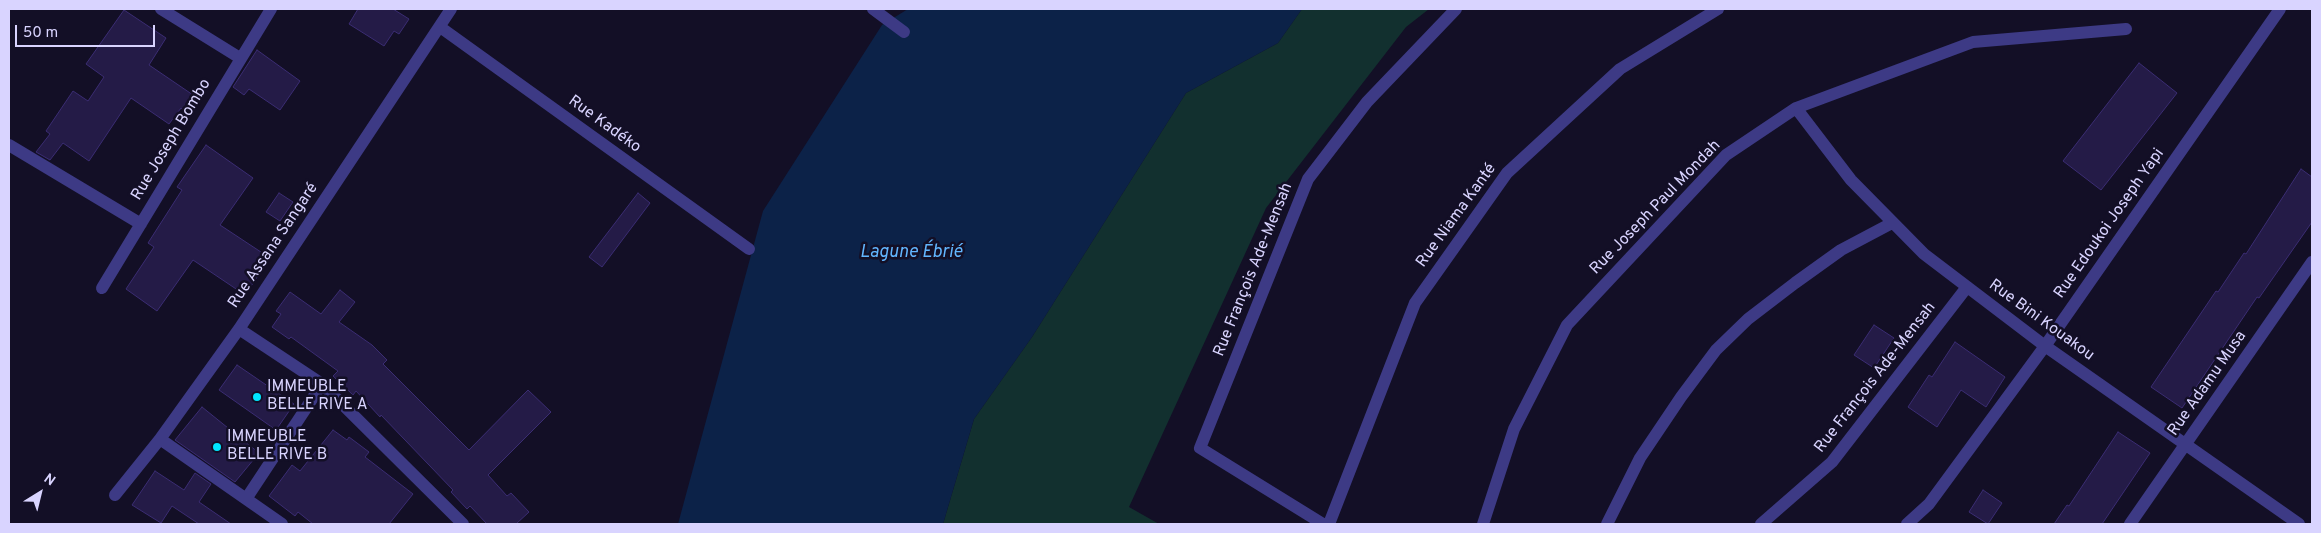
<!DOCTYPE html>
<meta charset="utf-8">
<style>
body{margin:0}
#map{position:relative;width:2321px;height:533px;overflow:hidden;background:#130f26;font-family:Overpass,sans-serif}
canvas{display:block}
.frame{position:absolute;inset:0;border:10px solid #d9d4ff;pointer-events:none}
.north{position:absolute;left:15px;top:468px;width:50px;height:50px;-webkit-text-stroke:4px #130f26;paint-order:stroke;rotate:36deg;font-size:14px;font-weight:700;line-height:20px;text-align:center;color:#d9d4ff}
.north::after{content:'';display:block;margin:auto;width:18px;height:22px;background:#d9d4ff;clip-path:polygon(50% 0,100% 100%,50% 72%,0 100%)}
.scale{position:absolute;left:15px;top:25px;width:140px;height:22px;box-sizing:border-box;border:2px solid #d9d4ff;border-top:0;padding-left:6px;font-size:15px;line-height:18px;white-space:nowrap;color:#d9d4ff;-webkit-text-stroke:4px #130f26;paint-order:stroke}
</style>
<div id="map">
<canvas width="2321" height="533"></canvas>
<div class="frame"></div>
<div class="north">N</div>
<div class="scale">50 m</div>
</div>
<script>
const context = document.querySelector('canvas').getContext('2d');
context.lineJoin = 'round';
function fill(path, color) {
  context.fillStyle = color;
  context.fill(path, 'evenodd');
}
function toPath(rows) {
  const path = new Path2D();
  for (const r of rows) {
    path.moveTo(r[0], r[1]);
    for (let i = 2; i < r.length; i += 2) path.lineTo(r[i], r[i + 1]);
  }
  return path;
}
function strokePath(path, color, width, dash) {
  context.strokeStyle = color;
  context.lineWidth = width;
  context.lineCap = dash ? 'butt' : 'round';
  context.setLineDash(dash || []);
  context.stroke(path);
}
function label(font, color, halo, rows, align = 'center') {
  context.font = font + ' Overpass,sans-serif';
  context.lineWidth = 5;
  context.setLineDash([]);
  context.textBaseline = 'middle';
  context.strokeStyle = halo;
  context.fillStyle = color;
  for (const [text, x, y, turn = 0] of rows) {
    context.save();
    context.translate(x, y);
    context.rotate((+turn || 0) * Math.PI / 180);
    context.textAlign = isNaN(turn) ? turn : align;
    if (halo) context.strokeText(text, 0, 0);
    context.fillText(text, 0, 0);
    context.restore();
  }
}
fill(toPath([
 [1302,9,1429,9,1406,27,1266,208,1129,507,1159,524,943,524,974,419,1032,337,1186,93,1278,43]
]), '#12302f');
fill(toPath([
 [908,9,1302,9,1278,43,1186,93,1032,337,974,419,943,524,678,524,763,211,882,25]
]), '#0c2248');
const building = toPath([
 [358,9,393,9,409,19,399,34,394,31,384,46,349,24,358,9],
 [124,10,166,38,149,65,196,97,186,112,181,108,169,124,131,98,89,161,63,143,50,160,36,152,50,134,46,131,73,91,88,101,104,77,86,64,124,10],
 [257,50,300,81,280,110,249,89,244,95,233,87,257,50],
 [2139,63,2177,93,2101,190,2063,161,2139,63],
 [206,145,253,178,220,225,270,258,245,295,193,260,157,311,126,289,154,247,148,243,182,190,177,187,206,145],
 [2301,169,2312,177,2312,222,2259,298,2257,297,2182,408,2151,387,2216,291,2218,292,2244,253,2246,254,2301,169],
 [279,193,293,202,280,221,266,212,279,193],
 [638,193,650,203,602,267,589,257,638,193],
 [340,290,355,302,339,322,372,345,387,360,383,364,469,450,528,390,551,412,488,475,507,496,511,493,529,512,516,524,487,524,470,506,467,509,451,492,453,490,381,415,380,417,356,391,353,395,333,376,338,371,291,337,289,339,272,327,281,314,276,311,290,292,321,314,340,290],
 [1874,325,1894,338,1874,368,1854,355,1874,325],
 [1955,342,2005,377,1986,407,1961,390,1937,427,1908,407,1929,375,1932,377,1955,342],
 [237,365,294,404,276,430,219,390,237,365],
 [202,407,259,453,235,482,175,440,202,407],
 [333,430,347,440,349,437,369,452,365,457,413,494,389,524,313,524,298,512,295,516,269,496,292,465,300,471,333,430],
 [2118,432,2150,453,2102,524,2054,524,2067,505,2069,506,2118,432],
 [155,471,184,490,195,473,211,484,199,502,231,524,199,524,172,506,161,523,132,505,155,471],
 [1983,490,2002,503,1988,524,1969,512,1983,490]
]);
fill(building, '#241b47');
strokePath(building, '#3b2d73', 1);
strokePath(toPath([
 [161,9,240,58],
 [873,9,904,32],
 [440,27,749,249],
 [1796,108,1851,180,1924,254,2045,346,2299,524],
 [9,145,141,224],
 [102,288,271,9],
 [239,329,322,384,463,524],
 [160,439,282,524],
 [115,495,160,439,239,329,451,9],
 [246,499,322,384],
 [1323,524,1200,448,1308,179,1367,102,1456,9],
 [1329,524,1415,303,1507,173,1620,69,1718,9],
 [1483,524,1514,429,1567,325,1726,155,1796,108,1973,42,2126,29],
 [1607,524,1640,458,1681,397,1716,350,1748,319,1795,283,1841,250,1892,223],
 [1761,524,1832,462,1967,287],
 [1907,524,1929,504,2045,346,2280,9],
 [2130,524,2312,262]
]), '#3d3a85', 12);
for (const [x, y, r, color] of [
 [257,397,5,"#00e5ff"],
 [217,447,5,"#00e5ff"]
]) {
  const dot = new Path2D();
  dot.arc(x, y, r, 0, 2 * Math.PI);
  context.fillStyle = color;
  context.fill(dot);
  strokePath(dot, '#130f26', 2);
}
label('16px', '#d9d4ff', '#130f26', [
 ["Rue Kadéko",604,125,36],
 ["Rue Joseph Bombo",172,140,-59],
 ["Rue Joseph Paul Mondah",1656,208,-46],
 ["Rue Niama Kanté",1457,216,-54],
 ["Rue Edoukoi Joseph Yapi",2110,224,-55],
 ["Rue Assana Sangaré",274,246,-56],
 ["Rue François Ade-Mensah",1254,270,-68],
 ["Rue Bini Kouakou",2041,321,36],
 ["Rue François Ade-Mensah",1876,378,-52],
 ["Rue Adamu Musa",2208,384,-55]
]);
label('16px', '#d9d4ff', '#130f26', [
 ["IMMEUBLE",267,388],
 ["BELLE RIVE A",267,406],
 ["IMMEUBLE",227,438],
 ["BELLE RIVE B",227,456]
], 'left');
label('italic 18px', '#62b6ff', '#130f26', [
 ["Lagune Ébrié",911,253]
]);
</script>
